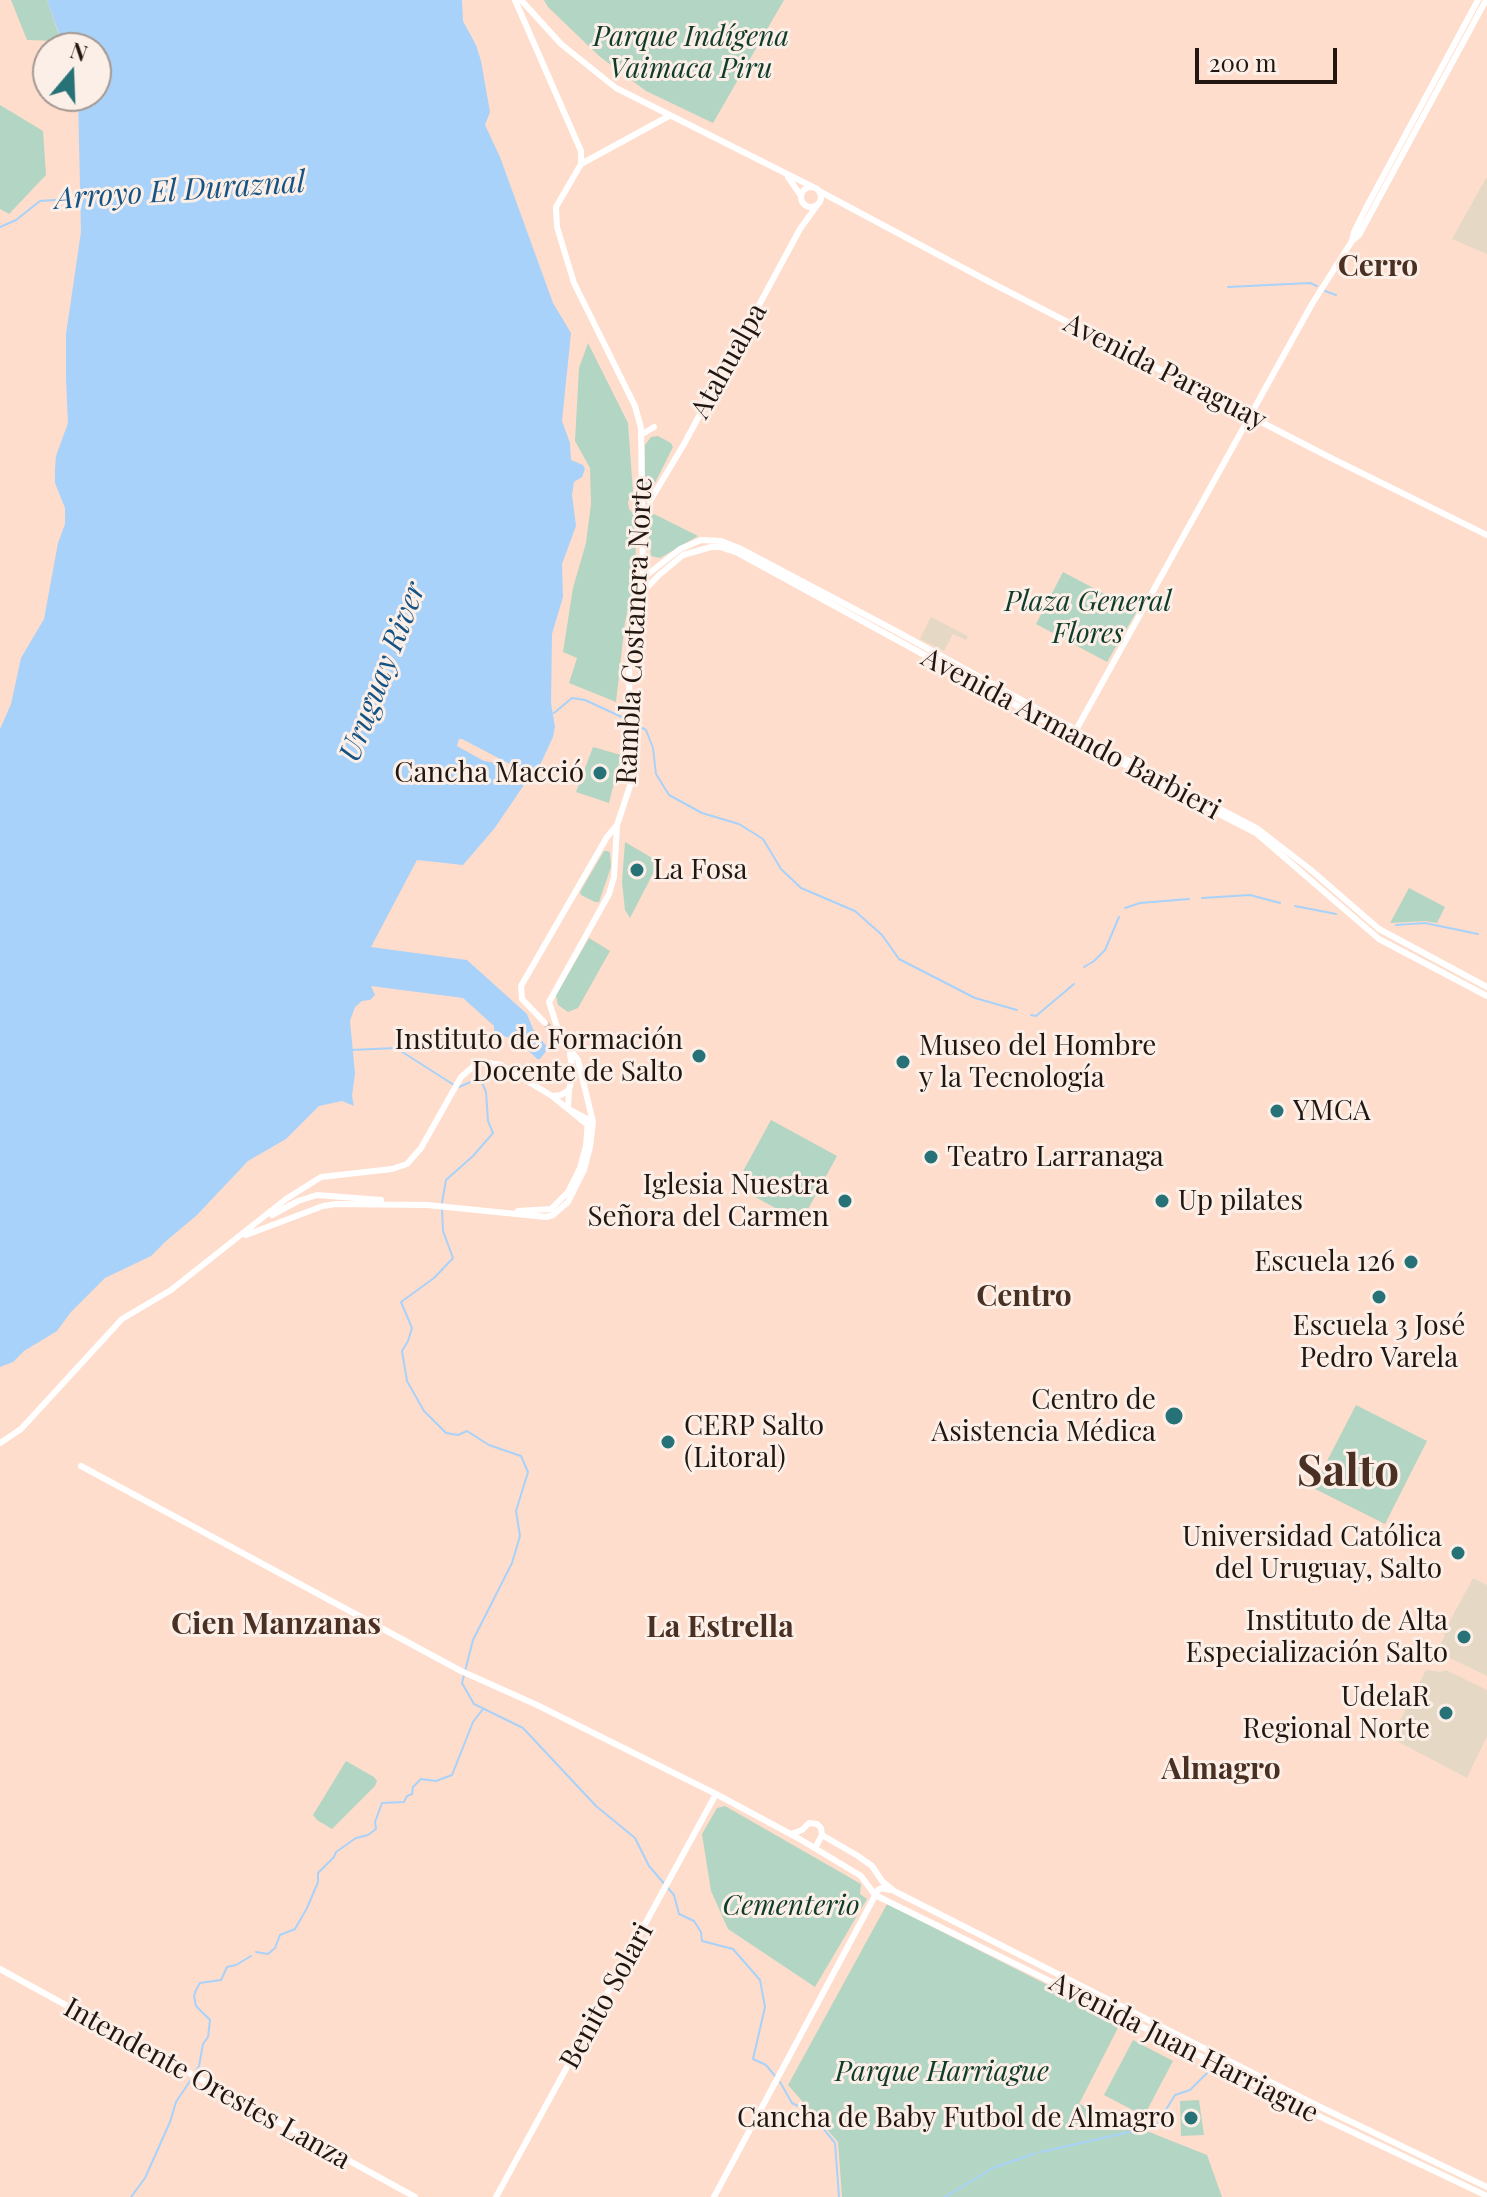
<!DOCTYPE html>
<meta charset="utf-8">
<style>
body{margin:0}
#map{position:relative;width:1487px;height:2197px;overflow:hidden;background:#feddcc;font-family:"Playfair Display",serif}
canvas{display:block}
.north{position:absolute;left:32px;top:32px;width:80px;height:80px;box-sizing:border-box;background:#fcefe8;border:2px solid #a49892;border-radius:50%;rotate:19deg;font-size:22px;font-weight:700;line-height:32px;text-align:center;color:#211610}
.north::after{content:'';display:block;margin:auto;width:28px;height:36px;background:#277276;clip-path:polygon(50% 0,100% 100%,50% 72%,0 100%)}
.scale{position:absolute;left:1195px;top:48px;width:142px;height:36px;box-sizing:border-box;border:4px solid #211610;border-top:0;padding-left:10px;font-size:24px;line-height:28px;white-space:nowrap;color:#211610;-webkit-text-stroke:6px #fcefe8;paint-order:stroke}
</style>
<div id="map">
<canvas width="1487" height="2197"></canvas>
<div class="north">N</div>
<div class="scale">200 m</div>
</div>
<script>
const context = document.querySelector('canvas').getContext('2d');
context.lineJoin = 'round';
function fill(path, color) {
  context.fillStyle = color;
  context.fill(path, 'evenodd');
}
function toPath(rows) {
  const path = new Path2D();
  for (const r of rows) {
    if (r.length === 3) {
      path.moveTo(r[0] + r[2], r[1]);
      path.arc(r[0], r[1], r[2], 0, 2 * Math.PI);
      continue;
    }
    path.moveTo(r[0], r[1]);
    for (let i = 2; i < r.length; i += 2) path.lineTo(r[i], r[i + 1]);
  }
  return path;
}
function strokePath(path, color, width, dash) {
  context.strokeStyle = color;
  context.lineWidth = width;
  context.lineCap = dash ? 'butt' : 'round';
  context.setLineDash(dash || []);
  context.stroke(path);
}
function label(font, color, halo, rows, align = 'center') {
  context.font = font + ' "Playfair Display",serif';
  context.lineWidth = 6;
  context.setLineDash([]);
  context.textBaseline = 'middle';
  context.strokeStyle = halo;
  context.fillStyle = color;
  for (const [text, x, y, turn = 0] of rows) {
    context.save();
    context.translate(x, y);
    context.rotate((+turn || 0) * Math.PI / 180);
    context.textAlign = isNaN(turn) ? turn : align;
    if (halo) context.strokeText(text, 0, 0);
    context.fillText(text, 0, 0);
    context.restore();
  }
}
fill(toPath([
 [1486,178,1487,178,1487,254,1452,239],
 [931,617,968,636,966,640,953,634,944,651,920,639],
 [1473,1578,1487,1585,1487,1676,1437,1652,1445,1635,1443,1634],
 [1426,1670,1441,1672,1446,1670,1487,1690,1487,1736,1467,1778,1391,1738]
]), '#e5d9c5');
fill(toPath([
 [11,0,47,0,61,41,27,40],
 [544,0,784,0,713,123,646,91,599,56,548,7],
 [0,105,43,131,46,175,9,214,0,209],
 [588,343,628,423,633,492,628,502,629,509,635,515,636,577,625,622,616,702,569,683,577,658,563,652,573,588,586,543,591,504,590,468,575,441,579,368],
 [658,436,671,443,673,447,651,491,648,493,645,490,645,445,651,437],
 [654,514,698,536,660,558,651,556,647,517],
 [1063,572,1137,611,1107,662,1036,624],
 [593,747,621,755,609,803,576,792],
 [625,842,659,862,630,918,625,910,622,882],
 [604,851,608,851,610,853,611,867,599,902,595,902,581,895,580,892],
 [1409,888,1445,907,1437,923,1425,921,1390,923],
 [589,938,610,951,578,1008,568,1012,558,1005,556,995],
 [771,1120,837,1156,801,1222,735,1186],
 [1356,1405,1427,1441,1385,1524,1313,1488],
 [346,1761,374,1777,377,1781,375,1786,332,1829,317,1820,313,1815],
 [725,1806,861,1884,860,1894,867,1899,815,1987,728,1929,711,1891,702,1834,717,1808],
 [887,1904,1121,2022,1079,2104,1207,2155,1222,2197,842,2197,838,2142,788,2085],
 [1133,2040,1173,2061,1144,2116,1104,2095],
 [1199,2100,1204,2135,1181,2136,1180,2101]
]), '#b3d5c3');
fill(toPath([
 [47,0,462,0,463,21,476,45,481,61,490,112,485,125,500,157,553,303,571,333,562,421,570,443,571,460,583,465,585,469,582,477,574,482,572,495,576,526,562,564,563,597,552,634,551,703,555,727,553,737,540,765,531,775,462,739,459,739,457,746,484,761,496,763,523,777,526,782,494,829,463,865,417,860,371,947,467,960,527,1014,533,1029,547,1047,547,1050,540,1059,537,1059,518,1040,500,1035,494,1032,494,1026,463,998,371,986,375,995,370,1000,362,1001,355,1007,350,1021,355,1073,352,1096,354,1106,342,1101,319,1106,286,1139,248,1161,197,1215,165,1242,151,1256,105,1278,71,1312,57,1331,24,1351,13,1362,0,1367,0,729,11,704,21,658,44,619,58,543,65,524,65,508,55,483,55,468,56,456,68,423,66,379,66,334,81,232,78,96,96,96,96,48,64,48]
]), '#a8d2f9');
strokePath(toPath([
 [0,227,16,220,40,201,83,198],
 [1228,287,1310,283,1317,286],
 [1325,291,1336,295],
 [554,713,572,698,585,700,626,719],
 [631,722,646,730,653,748,656,774,669,795,702,813,739,824,763,839,781,869,801,888,855,911,882,935,899,959,975,998,1017,1010],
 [1202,898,1250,895,1280,903],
 [1295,906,1336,914],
 [1125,908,1140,903,1189,899],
 [1396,925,1425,923,1478,934],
 [1084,967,1094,961,1105,950,1119,917],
 [1031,1015,1036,1016,1074,984],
 [351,1050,396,1048,454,1085],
 [442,1203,446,1180,473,1156,493,1133,488,1121,486,1092,480,1078,459,1087],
 [442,1209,443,1231,453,1258,434,1278,401,1302,412,1328,408,1341,402,1351,407,1381,424,1411,446,1433,458,1435,467,1431,489,1445,521,1456,528,1472,516,1511,520,1536,512,1563,473,1640,462,1683,474,1704,523,1728,596,1806,635,1838,649,1866,674,1895,679,1914,694,1921,701,1932,702,1941,733,1949,760,1980,765,2007,753,2059,766,2065,776,2077],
 [256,1952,268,1954,275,1948,280,1935,295,1929,307,1908,318,1882,318,1873,334,1857,336,1852,356,1838,368,1835,376,1829,375,1822,382,1803,404,1802,407,1796,412,1794,413,1787,421,1779,436,1781,452,1775,473,1722,483,1709],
 [195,2072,199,2066,203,2044,208,2037,210,2020,196,2006,194,1996,196,1990,200,1983,221,1980,227,1967,236,1965,251,1956],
 [780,2082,792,2103,810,2112,835,2143,839,2197],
 [1041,2152,1156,2126,1175,2095,1190,2090,1211,2069],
 [131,2197,145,2178,170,2122,176,2102,192,2078],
 [945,2197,993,2168,1036,2153]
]), '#a8d2f9', 2);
strokePath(toPath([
 [545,1023,559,1037]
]), '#ddbfb0', 6, [6, 3]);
strokePath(toPath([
 [515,0,581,151,581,164,556,207,557,227,574,283,635,406,641,428,643,578,641,594,632,630,629,655,630,786,617,825,607,837,521,986,522,999,545,1023],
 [521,0,561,44,616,88,813,187],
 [581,164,669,116],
 [788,177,801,196],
 [811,197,10],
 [819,191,984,279,1329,457,1487,535],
 [1352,241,1354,232,1366,208,1478,0],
 [641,435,654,427],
 [650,501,684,444,800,229,818,204],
 [642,513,636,506,639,500,643,498],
 [643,578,680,549,701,540,721,541,739,548,894,630,1076,730,1095,743],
 [641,594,659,575,683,555,711,547,720,547,738,553,1153,780,1256,833,1379,939,1487,996],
 [1076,730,1312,304,1352,241,1359,235,1486,0],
 [1119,756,1258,829,1311,870,1379,929,1487,987],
 [569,1090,568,1109,590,1127],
 [552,1096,561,1095,569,1090,573,1073,570,1054],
 [518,1211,551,1209,568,1192,580,1168,586,1146,588,1120],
 [272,1215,298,1201,317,1195,381,1200],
 [246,1235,323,1206,336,1204,427,1205,546,1217,553,1215,568,1202,584,1170,590,1147,593,1122,578,1060,560,1036,549,1002,609,894,614,877,617,826],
 [0,1443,21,1429,122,1319,171,1290,286,1199,321,1177,392,1169,407,1164,421,1148,461,1077,475,1065,482,1062,501,1065,552,1096,568,1109,593,1122],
 [81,1466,461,1671,537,1705,716,1794,798,1838,861,1876,875,1895,1135,2023,1306,2110,1487,2196],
 [791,1834,802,1830,809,1823,817,1824,821,1828,822,1835,815,1848],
 [822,1835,858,1856,872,1866,882,1881,894,1891,1310,2102,1487,2187],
 [0,1969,415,2197],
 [496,2197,716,1794],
 [714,2197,878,1890,882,1888,890,1890]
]), '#fff', 6);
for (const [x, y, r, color] of [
 [600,773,8,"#277276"],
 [637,870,8,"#277276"],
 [699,1056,8,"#277276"],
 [903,1062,8,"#277276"],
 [1277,1111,8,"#277276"],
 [931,1157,8,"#277276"],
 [845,1201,8,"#277276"],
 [1162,1201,8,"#277276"],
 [1411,1262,8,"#277276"],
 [1379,1297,8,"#277276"],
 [1174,1416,10,"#277276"],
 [668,1442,8,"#277276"],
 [1458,1553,8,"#277276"],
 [1464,1637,8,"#277276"],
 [1446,1713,8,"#277276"],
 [1191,2118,8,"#277276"]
]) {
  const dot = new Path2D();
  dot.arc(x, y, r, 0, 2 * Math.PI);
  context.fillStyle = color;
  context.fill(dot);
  strokePath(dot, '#fcefe8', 3);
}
label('italic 28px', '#0e3c29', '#fcefe8', [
 ["Parque Indígena",691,37],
 ["Vaimaca Piru",691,69],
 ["Plaza General",1088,602],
 ["Flores",1088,634],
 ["Cementerio",791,1906],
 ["Parque Harriague",942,2072]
]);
label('28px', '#211610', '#fcefe8', [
 ["Atahualpa",729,361,-61],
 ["Avenida Paraguay",1165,372,27],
 ["Rambla Costanera Norte",635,631,-87],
 ["Avenida Armando Barbieri",1071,734,28],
 ["Benito Solari",607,1996,-61],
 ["Avenida Juan Harriague",1184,2048,27],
 ["Intendente Orestes Lanza",207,2084,29]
]);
label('28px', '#211610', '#fcefe8', [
 ["Cancha Macció",584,773],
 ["La Fosa",653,870,"left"],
 ["Instituto de Formación",683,1040],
 ["Docente de Salto",683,1072],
 ["Museo del Hombre",919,1046,"left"],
 ["y la Tecnología",919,1078,"left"],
 ["YMCA",1293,1111,"left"],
 ["Teatro Larranaga",947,1157,"left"],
 ["Iglesia Nuestra",829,1185],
 ["Señora del Carmen",829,1217],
 ["Up pilates",1178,1201,"left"],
 ["Escuela 126",1395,1262],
 ["Escuela 3 José",1379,1326,"center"],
 ["Pedro Varela",1379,1358,"center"],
 ["Centro de",1156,1400],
 ["Asistencia Médica",1156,1432],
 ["CERP Salto",684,1426,"left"],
 ["(Litoral)",684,1458,"left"],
 ["Universidad Católica",1442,1537],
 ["del Uruguay, Salto",1442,1569],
 ["Instituto de Alta",1448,1621],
 ["Especialización Salto",1448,1653],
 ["UdelaR",1430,1697],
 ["Regional Norte",1430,1729],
 ["Cancha de Baby Futbol de Almagro",1175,2118]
], 'right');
label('italic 30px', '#145383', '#fcefe8', [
 ["Arroyo El Duraznal",180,191,-4],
 ["Uruguay River",383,672,-69]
]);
label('bold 30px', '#493022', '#fcefe8', [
 ["Cerro",1378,267],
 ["Centro",1024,1297],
 ["Cien Manzanas",276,1625],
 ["La Estrella",720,1628],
 ["Almagro",1221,1770]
]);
label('bold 44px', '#493022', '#fcefe8', [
 ["Salto",1348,1472]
]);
</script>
